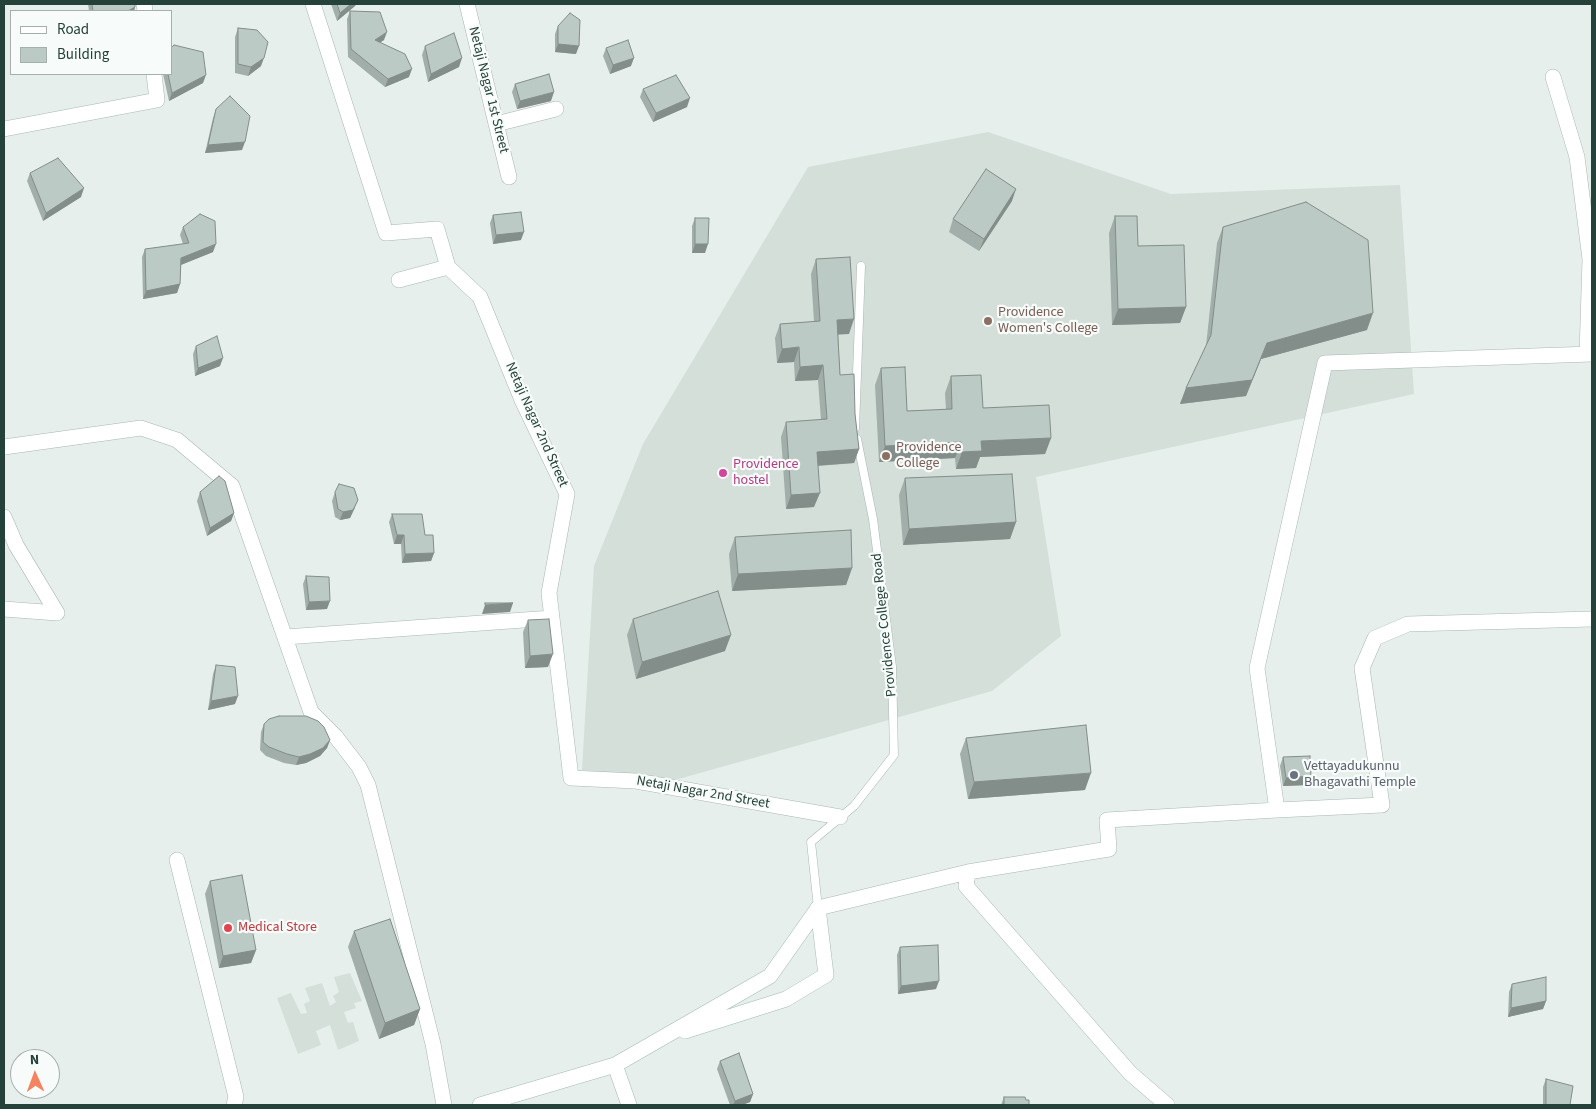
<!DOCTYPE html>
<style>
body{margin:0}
#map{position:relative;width:1596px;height:1109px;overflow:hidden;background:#e6efeb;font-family:"Source Sans 3",sans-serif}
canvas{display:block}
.frame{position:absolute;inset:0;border:5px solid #24423a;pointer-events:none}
.legend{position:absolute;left:10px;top:10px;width:162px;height:65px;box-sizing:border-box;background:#f7fbf9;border:1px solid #a3b1ad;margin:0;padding:6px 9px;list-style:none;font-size:15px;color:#24423a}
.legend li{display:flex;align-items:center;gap:10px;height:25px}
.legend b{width:25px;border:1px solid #a3b1ad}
.north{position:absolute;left:10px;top:1049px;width:50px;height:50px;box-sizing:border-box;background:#f7fbf9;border:1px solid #a3b1ad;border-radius:50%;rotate:358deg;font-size:14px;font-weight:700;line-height:20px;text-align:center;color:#24423a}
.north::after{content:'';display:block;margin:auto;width:18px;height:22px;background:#f4845f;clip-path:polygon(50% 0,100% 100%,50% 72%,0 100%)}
</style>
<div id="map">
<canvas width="1596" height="1109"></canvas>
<div class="frame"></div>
<ul class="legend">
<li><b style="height:6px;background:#fff"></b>Road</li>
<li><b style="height:14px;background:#bbcac4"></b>Building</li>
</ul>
<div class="north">N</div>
</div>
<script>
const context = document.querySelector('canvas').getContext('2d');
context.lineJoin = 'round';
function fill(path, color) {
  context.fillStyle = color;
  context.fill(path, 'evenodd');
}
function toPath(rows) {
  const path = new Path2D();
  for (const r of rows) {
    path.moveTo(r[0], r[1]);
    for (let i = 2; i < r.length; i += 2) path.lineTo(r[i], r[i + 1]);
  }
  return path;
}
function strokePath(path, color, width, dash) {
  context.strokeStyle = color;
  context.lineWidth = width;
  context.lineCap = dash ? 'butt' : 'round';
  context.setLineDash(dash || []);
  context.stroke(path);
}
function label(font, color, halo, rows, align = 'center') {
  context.font = font + ' "Source Sans 3",sans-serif';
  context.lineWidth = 4.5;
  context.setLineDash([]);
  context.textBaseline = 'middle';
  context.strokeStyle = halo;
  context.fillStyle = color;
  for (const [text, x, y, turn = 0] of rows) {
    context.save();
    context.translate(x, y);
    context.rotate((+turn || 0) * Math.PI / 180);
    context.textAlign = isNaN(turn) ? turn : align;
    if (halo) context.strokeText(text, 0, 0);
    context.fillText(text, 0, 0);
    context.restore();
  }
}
fill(toPath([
 [988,132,1171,194,1400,185,1414,394,1036,477,1061,636,992,691,675,780,582,770,594,566,643,444,808,167],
 [350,973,362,1001,354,1003,356,1008,344,1012,348,1023,353,1022,359,1041,338,1050,330,1025,316,1031,321,1045,298,1054,277,998,291,993,301,1014,307,1013,304,1004,310,1001,305,988,322,983,330,1006,336,1002,333,996,339,992,334,977]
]), '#d4dfda');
const lane = toPath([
 [855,428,861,266],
 [818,908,811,842,854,806,894,755,892,667,873,519,857,439]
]);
const street = toPath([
 [144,4,145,11],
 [313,4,386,233,437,229,448,267,480,297,522,400,567,494,549,593,571,778,636,781,840,817],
 [467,4,509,177],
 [1553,77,1577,157,1590,259,1587,354],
 [496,124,556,109],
 [4,129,157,100,154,74],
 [399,280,448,267],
 [4,447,141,428,177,440,232,486,311,712,336,737,359,767,368,785,433,1044,444,1105],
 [4,517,16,545,57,613,4,609],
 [285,637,552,618],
 [1277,810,1382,805,1362,668,1375,638,1408,624,1592,619],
 [177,860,236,1097,234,1105],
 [818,908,968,872],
 [615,1065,629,1105],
 [1167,1105,1130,1073,966,886,968,872,1109,849,1107,820,1277,810,1257,668,1325,363,1592,354]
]);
const secondary = toPath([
 [685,1031,786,999,826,975,818,908],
 [480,1105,615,1065,770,976,818,908]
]);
strokePath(lane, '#a8b8b2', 9);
strokePath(street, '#a8b8b2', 16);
strokePath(secondary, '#a4bbb3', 16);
strokePath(lane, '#fff', 8);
strokePath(street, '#fff', 15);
strokePath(secondary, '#fff', 15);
fill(toPath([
 [88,4,135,4,135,7,134,11,89,11],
 [331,4,356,4,355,6,337,21],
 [350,11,384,40,380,42,409,77,385,87,348,57,347,19],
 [558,26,576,54,555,52,555,34],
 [238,28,261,66,248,76,235,73,235,37],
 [425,46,459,67,428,82,422,55],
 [606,48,631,66,610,74,603,56],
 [163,74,171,74,203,83,169,101],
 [515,84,551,101,517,109,512,92],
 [643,89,687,107,653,122,640,97],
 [216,109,242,150,205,153,213,118],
 [30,173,81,197,43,221,27,181],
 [1012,201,979,251,949,232,953,219],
 [493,215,521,240,493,244,490,223],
 [1115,216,1186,307,1180,323,1112,325,1109,233],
 [695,218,705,253,692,253,692,226],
 [183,227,213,252,181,265,180,284,177,293,143,299,142,257,145,249,183,244,180,235],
 [1223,227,1367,330,1261,359,1246,396,1180,404,1186,388,1206,346,1217,243],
 [816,259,849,334,838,334,840,375,855,414,859,449,854,463,818,466,814,507,786,509,781,437,786,422,821,420,818,380,795,381,794,362,777,363,775,338,780,324,814,322,811,274],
 [196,346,220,366,195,376,193,354],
 [881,368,907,411,946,410,945,393,951,376,983,408,1051,438,1045,454,980,457,976,468,956,469,955,458,879,462,875,385],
 [905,478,1016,522,1010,539,903,545,899,495],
 [200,492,234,513,231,521,207,536,197,501],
 [335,492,355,508,350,518,340,520,335,517,332,501],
 [392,514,425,535,434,553,431,561,402,563,401,544,394,544,389,522],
 [735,537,852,568,846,585,732,591,729,554],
 [306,576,327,609,306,610,303,584],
 [633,619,725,651,636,679,627,635],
 [528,620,548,667,525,668,523,632],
 [216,665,235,704,208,710,213,674],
 [264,724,330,740,327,748,320,756,306,763,296,765,284,763,266,756,260,750,261,732],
 [966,738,1085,790,968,799,960,754],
 [1283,757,1311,776,1308,785,1283,786,1280,766],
 [210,881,256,950,251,963,219,968,205,894],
 [354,931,420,1009,414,1025,379,1039,348,947],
 [900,947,936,989,898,994,897,955],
 [1512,984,1546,1001,1543,1009,1508,1017,1509,992],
 [720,1061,753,1094,750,1102,742,1105,730,1105,717,1069],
 [1546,1079,1570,1105,1543,1105,1543,1087],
 [1004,1097,1026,1100,1029,1105,1001,1105]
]), '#a1aea9');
fill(toPath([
 [351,4,356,4,355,6,337,21,340,13],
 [135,7,134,11,128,11],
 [387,32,384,40,372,48,375,40],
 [558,44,579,46,576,54,555,52],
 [264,58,261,66,248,76,251,67],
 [462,58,459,67,428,82,431,74],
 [634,58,631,66,610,74,613,65],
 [412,69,409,77,385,87,388,79],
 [206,75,203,83,169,101,172,93],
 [554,92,551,101,517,109,520,101],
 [690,98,687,107,653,122,656,113],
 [245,142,242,150,205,153,208,145],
 [84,188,81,197,43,221,46,213],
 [1016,189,1012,201,979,251,984,239],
 [524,232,521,240,493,244,496,235],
 [216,244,213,252,178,266,181,258],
 [695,244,708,244,705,253,692,253],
 [180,284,177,293,143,299,146,291],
 [1186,307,1180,323,1112,325,1118,309],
 [1373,313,1367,330,1261,359,1246,396,1180,404,1186,388,1267,343],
 [854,319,849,334,831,335,837,320],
 [799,347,794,362,777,363,782,349],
 [223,358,220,366,195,376,198,368],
 [823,365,818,380,795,381,800,367],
 [1051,438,1045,454,980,457,976,468,956,469,962,452,981,441],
 [961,442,955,458,879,462,885,446],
 [859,449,854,463,812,466,817,452],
 [820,493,814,507,786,509,791,495],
 [358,500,350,518,340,520,343,512],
 [234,513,231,521,207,536,210,528],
 [1016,522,1010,539,903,545,909,529],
 [397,535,404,535,401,544,394,544],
 [434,553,431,561,402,563,405,554],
 [852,568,846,585,732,591,738,574],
 [330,601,327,609,306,610,309,602],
 [513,603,510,612,482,614,485,605],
 [731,635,725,651,636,679,642,662],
 [553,654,548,667,525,668,530,656],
 [238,696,235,704,208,710,211,701],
 [330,740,327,748,320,756,306,763,296,765,299,757],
 [1091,773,1085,790,968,799,974,782],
 [1311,776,1308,785,1283,786,1286,778],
 [256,950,251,963,219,968,223,956],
 [939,981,936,989,898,994,901,986],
 [1546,1001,1543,1009,1508,1017,1511,1008],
 [420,1009,414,1025,379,1039,385,1023],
 [753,1094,750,1102,742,1105,733,1105,735,1101]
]), '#838d89');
const building = toPath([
 [92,4,135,4,135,7,128,11,93,11,92,4],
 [337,4,351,4,340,13,337,4],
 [350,11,380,12,387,32,375,40,405,54,412,69,388,79,351,49,350,11],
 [570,13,580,20,579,46,558,44,558,26,570,13],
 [238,28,257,30,268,42,264,58,251,67,238,64,238,28],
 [454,33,462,58,431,74,425,46,454,33],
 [628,40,634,58,613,65,606,48,628,40],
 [174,45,203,52,206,75,172,93,168,74,171,74,171,48,174,45],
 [549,74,554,92,520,101,515,84,549,74],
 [676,75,690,98,656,113,643,89,676,75],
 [230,96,250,116,245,142,208,145,216,109,230,96],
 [58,158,84,188,46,213,30,173,58,158],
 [986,169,1016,189,984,239,953,219,986,169],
 [1306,202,1368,240,1373,313,1267,343,1252,380,1186,388,1211,335,1223,227,1306,202],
 [521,212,524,232,496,235,493,215,521,212],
 [200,214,215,221,216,244,181,258,180,284,146,291,145,249,189,243,183,227,200,214],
 [1115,216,1137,216,1138,246,1184,245,1186,307,1118,309,1115,216],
 [695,218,709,218,708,244,695,244,695,218],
 [850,257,854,319,837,320,840,375,854,374,855,414,859,449,817,452,820,493,791,495,786,422,827,419,823,365,800,367,799,347,782,349,780,324,820,321,816,259,850,257],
 [217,336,223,358,198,368,196,346,217,336],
 [905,367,907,411,952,409,951,376,981,375,983,408,1049,405,1051,438,981,441,982,451,962,452,961,442,885,446,881,368,905,367],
 [1012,474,1016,522,909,529,905,478,1012,474],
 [219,476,225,481,234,513,210,528,200,492,219,476],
 [339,484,354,488,358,500,353,510,343,512,338,509,335,492,339,484],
 [392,514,422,514,425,535,433,535,434,553,405,554,404,535,397,535,392,514],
 [851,530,852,568,738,574,735,537,851,530],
 [306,576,329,577,330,601,309,602,306,576],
 [718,591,731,635,642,662,633,619,718,591],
 [485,603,513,603,485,605,485,603],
 [549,619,553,654,530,656,528,620,549,619],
 [216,665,235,667,238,696,211,701,216,665],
 [279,716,306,716,318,721,324,727,330,740,323,748,310,754,299,757,287,754,269,747,263,742,264,724,269,719,279,716],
 [1086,725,1091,773,974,782,966,738,1086,725],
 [1310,756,1311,776,1286,778,1283,757,1310,756],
 [242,875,256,950,223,956,210,881,242,875],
 [390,919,420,1009,385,1023,354,931,390,919],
 [938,945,939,981,901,986,900,947,938,945],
 [1546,977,1546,1001,1511,1008,1512,984,1546,977],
 [739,1053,753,1094,735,1101,720,1061,739,1053],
 [1546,1079,1573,1086,1570,1105,1546,1105,1546,1079],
 [1004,1097,1025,1097,1026,1100,1029,1100,1029,1105,1004,1105,1004,1097]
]);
fill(building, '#bbcac4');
strokePath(building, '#838d89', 1);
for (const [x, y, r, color] of [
 [988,321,5,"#8d6e63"],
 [886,456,5,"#8d6e63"],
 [723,473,5,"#d1479c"],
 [1294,775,5,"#6b7280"],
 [228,928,5,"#e0444e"]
]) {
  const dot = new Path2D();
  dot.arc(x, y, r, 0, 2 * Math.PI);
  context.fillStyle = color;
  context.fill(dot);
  strokePath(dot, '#f7fbf9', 2);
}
label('14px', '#24423a', '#f7fbf9', [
 ["Netaji Nagar 1st Street",488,90,76],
 ["Netaji Nagar 2nd Street",536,425,66],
 ["Providence College Road",885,625,-96],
 ["Netaji Nagar 2nd Street",703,793,10]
]);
label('14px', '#785e54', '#f7fbf9', [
 ["Providence",998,313],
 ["Women's College",998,329],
 ["Providence",896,448],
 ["College",896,464]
], 'left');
label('14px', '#b23c85', '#f7fbf9', [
 ["Providence",733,465],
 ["hostel",733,481]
], 'left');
label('14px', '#5b616d', '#f7fbf9', [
 ["Vettayadukunnu",1304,767],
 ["Bhagavathi Temple",1304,783]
], 'left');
label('14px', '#be3a42', '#f7fbf9', [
 ["Medical Store",238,928]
], 'left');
</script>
